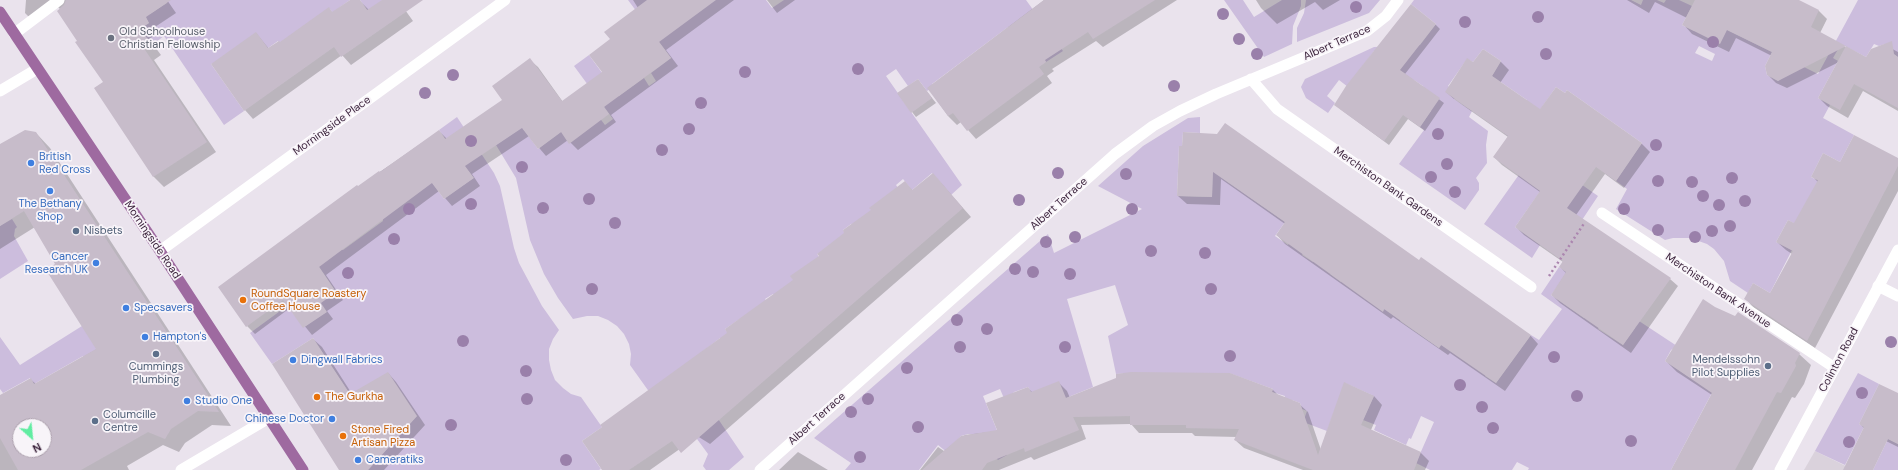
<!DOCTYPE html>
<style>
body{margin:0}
#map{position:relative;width:1898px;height:470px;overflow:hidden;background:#eae3ed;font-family:"DM Sans",sans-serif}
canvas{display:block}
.north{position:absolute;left:12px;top:418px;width:40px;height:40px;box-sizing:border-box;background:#f8f4f9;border:1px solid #ada1ae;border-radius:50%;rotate:153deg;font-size:11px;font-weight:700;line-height:16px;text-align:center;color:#3c243d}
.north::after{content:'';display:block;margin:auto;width:14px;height:18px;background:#61eca2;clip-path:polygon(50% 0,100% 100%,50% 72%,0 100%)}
</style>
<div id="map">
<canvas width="1898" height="470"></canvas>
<div class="north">N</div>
</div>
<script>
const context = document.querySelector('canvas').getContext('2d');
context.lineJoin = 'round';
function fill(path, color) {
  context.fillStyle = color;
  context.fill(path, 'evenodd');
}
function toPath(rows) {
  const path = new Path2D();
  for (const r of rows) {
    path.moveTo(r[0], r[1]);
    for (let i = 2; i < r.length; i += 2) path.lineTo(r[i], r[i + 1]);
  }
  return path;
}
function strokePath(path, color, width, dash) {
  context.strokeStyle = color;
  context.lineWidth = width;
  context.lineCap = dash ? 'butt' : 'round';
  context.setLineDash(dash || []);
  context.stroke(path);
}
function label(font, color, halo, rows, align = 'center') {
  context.font = font + ' "DM Sans",sans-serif';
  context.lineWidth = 3.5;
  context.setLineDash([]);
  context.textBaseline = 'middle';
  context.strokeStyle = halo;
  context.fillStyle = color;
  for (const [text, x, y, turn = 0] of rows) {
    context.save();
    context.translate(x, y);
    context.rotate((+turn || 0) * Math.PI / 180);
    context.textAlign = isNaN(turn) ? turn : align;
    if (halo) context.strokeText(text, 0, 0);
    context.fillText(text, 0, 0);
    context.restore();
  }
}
fill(toPath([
 [1815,451,1854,470,1804,470]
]), '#dad2dc');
fill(toPath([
 [134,0,140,0,150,14,167,3,165,0,350,0,340,7,336,17,329,8,292,59,278,41,268,48,211,64,244,111,224,125,164,36,152,45,140,29,149,23],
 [360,0,382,0,381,29],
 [628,0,766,0,772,8,784,0,1026,0,1063,51,1046,62,1038,51,1031,56,1008,27,932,84,933,87,927,91,918,79,908,86,896,69,886,76,962,185,951,195,932,173,912,190,903,179,896,185,905,198,870,208,878,220,851,224,843,230,851,243,817,254,825,266,791,276,799,289,781,304,773,294,765,299,774,311,738,320,725,329,735,345,728,350,720,338,650,393,630,365,631,354,629,344,624,334,617,326,608,320,598,316,587,316,573,319,558,298,544,274,530,240,516,178,496,145,522,127,538,149,561,132,595,112,605,125,613,119,574,66,589,55,619,96,644,78,649,86,656,81,651,73,671,58],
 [1224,0,1243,0,1254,17,1282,0,1301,0,1301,6,1293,26,1292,44,1264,57],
 [1306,0,1380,0,1369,13,1297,42,1297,28,1304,13],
 [1414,0,1631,0,1641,5,1643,0,1657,0,1664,3,1666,0,1679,0,1692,6,1682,25,1694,31,1704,12,1725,29,1772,52,1765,66,1767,75,1778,81,1800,65,1818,74,1858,0,1898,0,1898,57,1893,54,1893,48,1885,44,1879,46,1874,44,1866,57,1841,44,1833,58,1838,61,1818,98,1830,105,1823,118,1854,135,1840,162,1823,153,1811,177,1827,185,1804,229,1788,220,1776,242,1792,250,1770,293,1753,283,1748,293,1730,281,1724,261,1714,249,1707,244,1690,238,1673,238,1665,240,1616,209,1627,189,1616,181,1642,143,1567,90,1565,93,1556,87,1537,114,1508,136,1504,133,1527,100,1492,76,1501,61,1483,49,1473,62,1467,59,1448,86,1458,93,1454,99,1472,111,1469,117,1488,131,1486,145,1487,163,1476,178,1479,183,1479,190,1465,210,1399,164,1424,130,1420,127,1431,111,1423,86,1414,80,1406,92,1382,57,1374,51,1348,87,1339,80,1327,96,1335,103,1328,113,1306,98,1301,87,1305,79,1374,47,1420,45,1436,24,1411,4],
 [1699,46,1715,54,1712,61,1695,53],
 [457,117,494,173,500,186,514,248,519,263,542,306,559,330,553,339,549,349,549,360,551,370,555,380,563,388,571,394,581,397,602,427,582,441,601,469,599,470,368,470,417,416,360,410,313,338,272,364,250,333,287,306,304,327,326,312,304,280,329,297,336,292,295,231,343,250,383,221,380,172,389,166,405,187,425,173,444,199,473,178,439,130],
 [1200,117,1200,133,1183,132,1182,146,1179,146,1177,196,1212,197,1213,147,1220,176,1285,222,1275,236,1288,245,1298,231,1312,241,1302,255,1313,262,1323,249,1339,260,1330,274,1341,282,1351,269,1383,311,1393,298,1410,307,1400,321,1439,348,1451,332,1494,362,1485,376,1496,383,1531,335,1539,340,1562,309,1541,294,1559,267,1568,273,1551,295,1584,318,1614,304,1598,329,1623,345,1635,328,1634,323,1639,321,1677,346,1671,350,1665,361,1689,377,1724,370,1671,470,1528,470,1529,468,1517,462,1512,470,1430,470,1416,463,1434,422,1421,416,1411,439,1409,438,1406,445,1374,430,1376,425,1363,420,1374,396,1345,383,1327,431,1303,422,1307,411,1302,409,1300,403,1292,400,1286,403,1283,402,1285,396,1272,392,1273,389,1229,373,1219,397,1130,373,1116,374,1108,336,1128,325,1115,285,1067,299,1093,387,1066,398,1031,392,1028,387,1014,392,1006,403,1000,389,983,396,1007,455,998,460,972,434,968,434,961,436,956,442,964,466,938,445,919,470,845,470,851,463,814,438,1048,234,1054,253,1142,209,1098,186,1143,146,1188,118],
 [1535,152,1598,196,1576,229,1546,183,1515,227,1540,245,1532,258,1484,224],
 [12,219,17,227,15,229,14,236,28,261,0,279,0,226],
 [82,326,113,348,100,387,83,356,34,384,30,378,3,393,0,389,0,337,20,365],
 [1858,373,1879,384,1859,424,1864,427,1845,465,1815,451],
 [712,410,744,457,729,470,706,470,703,466,708,454,689,428],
 [1888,439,1898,444,1898,470,1873,470]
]), '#ccbddd');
fill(toPath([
 [26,0,167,0,176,13,155,27,158,33,149,39,161,55,154,60,216,152,164,187,154,177,95,88,104,82,78,41,60,9,57,6,34,22,25,13],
 [352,0,360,1,369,10,384,0,398,0,413,21,351,65,342,55,253,119,245,110,256,33,269,49,280,43,329,9,333,13],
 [633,0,734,0,666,50,678,66,611,115,616,122,578,150,568,140,546,156,529,136,472,174,480,186,452,206,439,191,326,275,343,300,327,311,333,319,312,335,290,308,255,334,247,326,358,187,439,131,447,139,504,101,530,60,538,67,563,102,603,73,611,40,638,8],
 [767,0,795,0,777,13],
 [1044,0,1177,0,1103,47,1096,41,1052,69,1054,71,1047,76,1052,83,976,139,961,122,957,125,948,116,928,88],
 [1256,0,1340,0,1323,10,1315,2,1277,24,1261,8],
 [1627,0,1796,0,1819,11,1827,19,1820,33,1867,59,1885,45,1898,52,1898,111,1863,91,1848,118,1827,106,1819,98,1839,62,1787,88,1776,83,1768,75,1772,56,1736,38,1729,52,1692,34,1684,25,1687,18,1655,2,1649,13],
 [1435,24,1440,29,1405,74,1444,103,1425,131,1408,119,1389,145,1340,109],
 [1483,50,1501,62,1509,70,1500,83,1541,111,1565,95,1567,91,1642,144,1650,152,1624,188,1605,174,1576,215,1670,279,1678,286,1631,353,1560,303,1552,295,1566,273,1560,267,1563,262,1524,235,1516,227,1540,192,1502,165,1494,157,1508,137,1454,99,1446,92,1473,64],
 [918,80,936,103,916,117,898,94],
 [36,133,50,148,231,426,212,425,185,443,179,452,163,445,127,466,129,470,0,470,0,397,30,379,36,384,97,349,57,265,35,227,0,249,0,153],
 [20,426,44,426,44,450,20,450],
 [1180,147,1419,261,1530,335,1538,344,1505,391,1450,353,1448,355,1393,317,1391,319,1285,244,1277,235,1285,224,1221,179,1220,205,1187,204,1178,196],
 [1898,159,1898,191,1815,348,1754,308,1746,299,1770,294,1792,254,1786,250,1777,242,1795,225,1818,182,1812,176,1840,163],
 [905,182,913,191,941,183,971,217,710,444,659,412,684,446,650,470,604,470,728,333,794,280],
 [313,339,322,347,352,394,388,373,396,382,425,425,384,470,341,470],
 [1799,354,1811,365,1804,384,1795,398,1792,397,1752,470,1672,470,1712,395,1677,372,1666,361],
 [1230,374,1273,390,1278,395,1299,404,1308,412,1321,450,1345,384,1374,396,1382,405,1371,430,1421,453,1429,461,1425,470,1303,470,1244,448,1235,440,1237,437,1195,436,1192,433,1139,433,1131,424,1081,425,1086,439,1034,460,1031,457,999,470,920,470,938,447,944,451,965,435,998,431,1028,388,1033,393,1059,383,1067,391,1070,398],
 [1898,394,1898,447,1868,432,1860,424],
 [798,452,828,470,779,470]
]), '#0003');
fill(toPath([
 [66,0,171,0,146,17,149,23,140,29,152,45,145,50,207,142,153,177,94,88,103,82,75,42,77,41,57,11,64,5],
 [350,0,360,0,367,10,382,0,423,0,341,57,334,47,244,111,211,64,256,32,268,48,279,41,280,42,329,7,332,12],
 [647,0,716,0,659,42,671,58,604,107,609,114,569,144,561,132,538,149,522,128,465,166,474,178,444,199,432,183,319,267,336,292,321,303,327,312,303,328,283,300,246,327,218,287,357,185,358,186,379,171,380,172,439,130,445,139,502,100,492,86,530,58,562,101,602,72,589,55,610,39,604,32],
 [1044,0,1155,0,1093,39,1088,32,1045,60,1046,62,1039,67,1044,74,967,131,953,113,948,116,927,88],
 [1695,0,1799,0,1819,10,1811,27,1846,46,1778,81,1767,75,1765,66,1772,52,1727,30,1720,44,1682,25],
 [1411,4,1436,24,1400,70,1440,98,1420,127,1403,115,1384,141,1334,105,1346,86],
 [1892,41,1894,54,1898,57,1898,108,1854,84,1840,110,1818,98,1846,46,1866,57,1871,49],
 [1483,49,1501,61,1492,76,1540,109,1556,87,1565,93,1567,90,1642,143,1616,181,1596,167,1567,208,1671,278,1623,345,1551,295,1566,272,1559,267,1563,261,1515,227,1540,191,1493,157,1508,136,1445,92,1467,58,1473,62],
 [918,79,932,98,911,113,897,93],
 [1225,123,1419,260,1421,257,1531,335,1496,383,1441,345,1439,348,1384,309,1383,312,1276,235,1285,222,1213,172,1212,197,1177,196,1179,146,1182,146,1183,132,1217,134],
 [25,130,36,132,219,412,198,411,171,429,165,439,148,432,81,470,18,470,0,438,0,395,31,378,34,384,96,349,46,270,55,264,24,211,0,226,0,144],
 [20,426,44,426,44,450,20,450],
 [1854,135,1898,158,1898,166,1807,341,1744,299,1753,283,1770,293,1793,251,1776,242,1788,220,1794,223,1818,180,1811,177,1823,153,1840,162],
 [933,173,963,208,681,453,672,441,629,470,602,470,582,441,602,427,600,425,727,333,725,329,793,280,790,276,819,256,817,254,844,233,843,230,871,210,869,208,905,181,912,190],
 [1703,299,1715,307,1735,316,1738,312,1800,353,1795,363,1796,366,1781,393,1777,392,1735,470,1671,470,1712,393,1665,361],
 [313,338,350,394,388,372,417,416,368,470,339,470,272,364],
 [1131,372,1230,373,1273,389,1272,392,1300,403,1318,455,1344,382,1374,396,1361,425,1421,452,1414,470,1313,470,1234,440,1239,429,1186,428,1186,425,1130,425,1130,416,1073,417,1079,430,1025,452,1024,448,987,463,982,470,922,470,961,436,997,430,986,403,1028,387,1031,392,1059,381,1066,398,1116,378,1116,374],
 [1879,384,1898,393,1898,444,1888,439,1873,470,1843,470,1864,427,1859,424]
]), '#c7bcca');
strokePath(toPath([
 [1549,276,1585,222]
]), '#ab85af', 2.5, [2, 3]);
strokePath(toPath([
 [14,34,59,0]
]), '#fff', 11);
strokePath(toPath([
 [1251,79,1277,109,1531,287],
 [0,91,37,69],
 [1602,213,1835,368],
 [160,251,505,0],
 [1878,286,1898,296],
 [181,470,269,418],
 [760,470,1115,154,1153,126,1180,111,1216,94,1367,31,1386,16,1398,0]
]), '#fff', 11);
strokePath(toPath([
 [1780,470,1898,250]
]), '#fff', 11);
strokePath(toPath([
 [0,12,160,251,303,470]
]), '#9e6aa0', 11);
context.fillStyle = '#9a80aa';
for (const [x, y] of [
 [1356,7],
 [1223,14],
 [1538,17],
 [1465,22],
 [1239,39],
 [1713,42],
 [1257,54],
 [1546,54],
 [858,69],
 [745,72],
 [453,75],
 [1174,86],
 [425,93],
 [701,103],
 [689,129],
 [1438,134],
 [471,141],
 [1656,145],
 [662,150],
 [1447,164],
 [522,167],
 [1058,173],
 [1126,174],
 [1431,177],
 [1732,178],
 [1658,181],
 [1692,182],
 [1455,192],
 [1703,196],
 [589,199],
 [1019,200],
 [1745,201],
 [471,204],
 [1719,205],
 [543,208],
 [409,209],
 [1132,209],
 [1624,209],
 [615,223],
 [1730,226],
 [1658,230],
 [1712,231],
 [1075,237],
 [1695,237],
 [394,239],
 [1046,242],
 [1151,251],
 [1205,253],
 [1015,269],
 [1033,272],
 [348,273],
 [1070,274],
 [592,289],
 [1211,289],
 [957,320],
 [987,329],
 [463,341],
 [1891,342],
 [960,347],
 [1065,347],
 [1230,356],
 [1554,357],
 [907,368],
 [526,371],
 [1460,385],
 [1862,393],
 [1577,396],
 [527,399],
 [868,399],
 [1482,407],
 [851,412],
 [451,425],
 [918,427],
 [1493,428],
 [1631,441],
 [1849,442],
 [860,457],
 [566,460]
]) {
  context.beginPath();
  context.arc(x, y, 6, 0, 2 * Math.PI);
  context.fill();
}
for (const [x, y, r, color] of [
 [111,38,4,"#6b7280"],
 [31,163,4,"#3f7fe0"],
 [50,191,4,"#3f7fe0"],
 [76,231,4,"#5c6f8a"],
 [96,263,4,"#3f7fe0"],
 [243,300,4,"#e8710a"],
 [126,308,4,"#3f7fe0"],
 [145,337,4,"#3f7fe0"],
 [156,354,4,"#5c6f8a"],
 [293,360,4,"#3f7fe0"],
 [1768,366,4,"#5c6f8a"],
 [317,397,4,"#e8710a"],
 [187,401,4,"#3f7fe0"],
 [332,419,4,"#3f7fe0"],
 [95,421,4,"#5c6f8a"],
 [343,436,4,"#e8710a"],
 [358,460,4,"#3f7fe0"]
]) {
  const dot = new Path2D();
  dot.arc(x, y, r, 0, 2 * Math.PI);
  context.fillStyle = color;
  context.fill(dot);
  strokePath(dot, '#f8f4f9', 1.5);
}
label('11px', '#5b616d', '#f8f4f9', [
 ["Old Schoolhouse",119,32],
 ["Christian Fellowship",119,45]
], 'left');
label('11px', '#3c243d', '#f8f4f9', [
 ["Albert Terrace",1337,43,-24],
 ["Morningside Place",332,126,-36],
 ["Merchiston Bank Gardens",1388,187,35],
 ["Albert Terrace",1059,204,-42],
 ["Morningside Road",152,240,56],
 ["Merchiston Bank Avenue",1718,291,34],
 ["Colinton Road",1839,360,-62],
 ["Albert Terrace",817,419,-42]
]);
label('11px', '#366cbe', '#f8f4f9', [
 ["British",39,157],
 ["Red Cross",39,170],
 ["The Bethany",50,204,"center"],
 ["Shop",50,217,"center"],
 ["Cancer",88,257,"right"],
 ["Research UK",88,270,"right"],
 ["Specsavers",134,308],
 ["Hampton's",153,337],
 ["Dingwall Fabrics",301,360],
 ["Studio One",195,401],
 ["Chinese Doctor",324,419,"right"],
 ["Cameratiks",366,460]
], 'left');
label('11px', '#4e5e75', '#f8f4f9', [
 ["Nisbets",84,231],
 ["Mendelssohn",1760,360,"right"],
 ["Pilot Supplies",1760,373,"right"],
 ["Cummings",156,367,"center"],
 ["Plumbing",156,380,"center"],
 ["Columcille",103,415],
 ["Centre",103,428]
], 'left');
label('11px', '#c56008', '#f8f4f9', [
 ["RoundSquare Roastery",251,294],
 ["Coffee House",251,307],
 ["The Gurkha",325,397],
 ["Stone Fired",351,430],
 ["Artisan Pizza",351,443]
], 'left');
</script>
